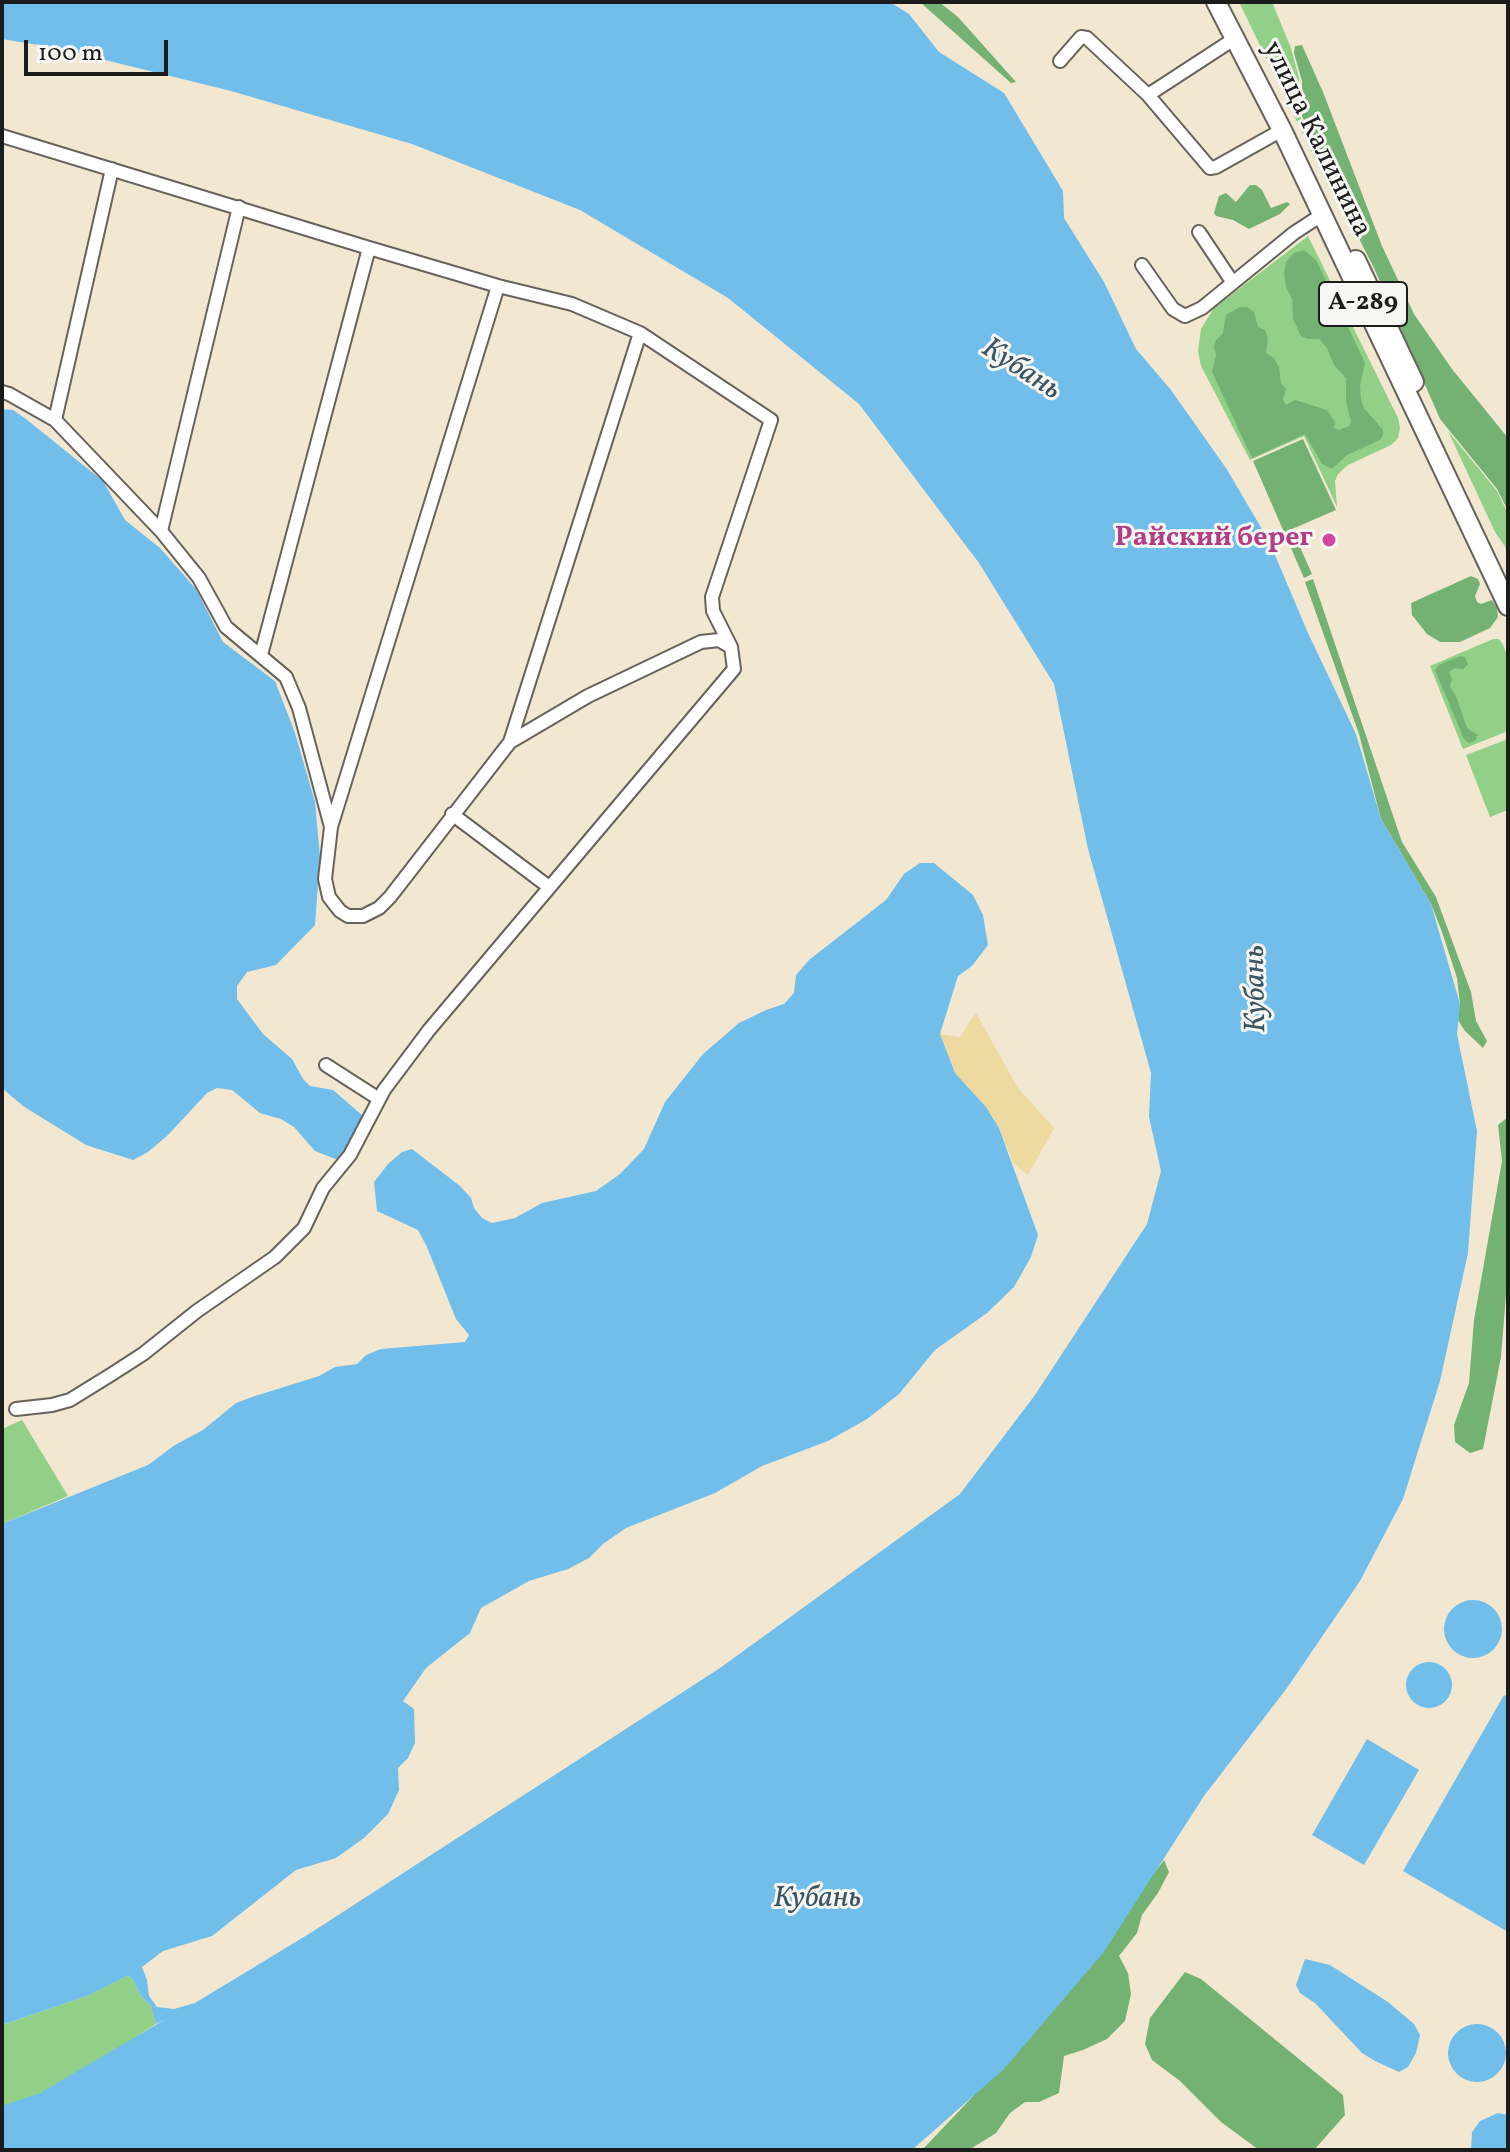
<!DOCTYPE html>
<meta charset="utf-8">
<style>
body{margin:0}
#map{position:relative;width:1510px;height:2152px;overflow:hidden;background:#f2e8d2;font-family:Vollkorn,serif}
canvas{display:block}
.frame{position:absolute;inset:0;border:4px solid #1c1c1c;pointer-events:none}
.scale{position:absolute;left:24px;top:40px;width:144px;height:36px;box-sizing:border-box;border:4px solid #1c1c1c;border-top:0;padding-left:10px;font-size:24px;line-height:28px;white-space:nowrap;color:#1c1c1c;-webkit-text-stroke:6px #f6f6f2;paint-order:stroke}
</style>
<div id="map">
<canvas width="1510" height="2152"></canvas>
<div class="frame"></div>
<div class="scale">100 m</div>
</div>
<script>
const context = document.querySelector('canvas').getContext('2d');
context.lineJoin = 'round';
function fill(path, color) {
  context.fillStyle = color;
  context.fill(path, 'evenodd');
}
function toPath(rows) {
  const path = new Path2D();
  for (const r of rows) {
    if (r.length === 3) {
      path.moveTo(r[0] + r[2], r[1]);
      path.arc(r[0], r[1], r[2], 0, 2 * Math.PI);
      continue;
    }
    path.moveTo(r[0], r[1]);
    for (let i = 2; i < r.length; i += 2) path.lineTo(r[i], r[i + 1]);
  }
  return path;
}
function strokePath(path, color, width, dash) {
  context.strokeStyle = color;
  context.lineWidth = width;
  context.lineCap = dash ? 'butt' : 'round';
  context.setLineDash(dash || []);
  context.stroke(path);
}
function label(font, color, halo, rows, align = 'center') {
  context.font = font + ' Vollkorn,serif';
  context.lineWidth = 6;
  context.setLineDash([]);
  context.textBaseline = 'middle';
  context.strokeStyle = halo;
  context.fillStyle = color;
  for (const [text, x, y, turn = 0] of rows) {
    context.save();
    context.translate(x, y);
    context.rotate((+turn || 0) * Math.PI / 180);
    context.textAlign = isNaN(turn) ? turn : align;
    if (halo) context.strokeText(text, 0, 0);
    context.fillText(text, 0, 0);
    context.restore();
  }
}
fill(toPath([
 [1239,2,1272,2,1291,48,1299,78,1300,116,1330,175,1335,200],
 [1308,236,1398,418,1400,428,1398,438,1391,445,1348,465,1338,474,1335,481,1337,507,1304,436,1250,460,1201,366,1198,351,1201,329,1214,308],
 [1448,431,1497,491,1508,514,1508,551,1495,532],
 [1493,639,1499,639,1502,643,1508,657,1508,731,1463,749,1430,666],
 [1508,739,1508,810,1490,817,1466,755],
 [22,1420,68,1496,2,1524,2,1429],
 [127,1976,132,1978,141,1996,151,2006,156,2024,68,2080,2,2111,2,2025,87,1996]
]), '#91d086');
fill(toPath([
 [920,2,939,2,958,17,1016,82,1011,83],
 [1302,45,1323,92,1382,246,1414,314,1452,369,1508,438,1508,511,1497,489,1440,419,1374,268,1349,219,1332,174,1310,136,1302,116,1302,81,1294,53,1295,46],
 [1250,185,1256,185,1262,190,1271,208,1287,202,1290,204,1280,214,1249,229,1233,220,1216,216,1214,213,1219,196,1226,193,1236,202],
 [1304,250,1316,260,1365,363,1360,385,1361,400,1364,408,1383,430,1383,435,1380,440,1347,455,1332,469,1322,464,1305,434,1252,458,1212,372,1216,355,1214,347,1216,340,1223,333,1226,315,1240,307,1247,307,1254,312,1258,327,1265,330,1268,338,1266,353,1274,358,1279,367,1281,384,1286,388,1283,400,1286,405,1295,400,1327,410,1335,422,1334,428,1339,430,1349,426,1351,422,1346,402,1346,378,1334,365,1327,348,1319,339,1307,339,1301,336,1293,319,1292,299,1286,287,1284,272,1286,262,1294,253],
 [1303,439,1336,510,1292,529,1312,574,1304,578,1253,461],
 [1471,576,1478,579,1480,584,1475,596,1477,602,1481,604,1492,600,1497,608,1498,617,1490,628,1460,642,1440,642,1427,634,1412,615,1411,603],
 [1313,579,1402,842,1436,897,1471,992,1476,1021,1487,1041,1483,1048,1465,1031,1456,1017,1460,1004,1457,978,1442,932,1431,904,1381,819,1359,734,1305,582],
 [1460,656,1465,657,1468,664,1463,669,1455,668,1449,672,1452,679,1450,686,1456,696,1467,728,1478,735,1475,741,1469,743,1464,739,1435,670,1439,665],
 [1508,1117,1508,1270,1501,1357,1483,1449,1470,1453,1455,1442,1454,1425,1469,1383,1474,1320,1502,1161,1498,1125],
 [1164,1860,1169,1872,1158,1893,1142,1915,1137,1933,1119,1956,1128,1973,1131,1994,1125,2021,1107,2039,1083,2050,1064,2056,1059,2093,1039,2102,1025,2102,1010,2113,996,2133,969,2150,922,2150,978,2091,1072,1980],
 [1185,1972,1201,1979,1343,2095,1345,2115,1314,2150,1259,2150,1221,2122,1180,2081,1152,2060,1145,2044,1150,2018]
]), '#74b273');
fill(toPath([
 [976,1013,1018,1088,1054,1128,1028,1175,1014,1164,999,1128,986,1107,955,1073,940,1034,960,1037]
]), '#eeda9e');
fill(toPath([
 [2,2,890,2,909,14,939,52,1004,93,1063,191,1064,218,1104,282,1136,349,1171,390,1226,468,1269,541,1308,633,1356,734,1381,819,1431,904,1460,1004,1457,1034,1477,1131,1468,1253,1440,1381,1403,1499,1360,1581,1287,1688,1204,1796,1103,1953,1004,2069,912,2150,2,2150,2,2106,40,2093,166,2019,156,2024,151,2006,141,1996,132,1978,127,1976,87,1996,2,2025,2,1524,148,1465,175,1445,203,1430,236,1403,252,1397,319,1376,335,1367,357,1364,366,1355,381,1349,465,1342,469,1335,456,1319,427,1247,418,1230,377,1211,374,1182,388,1164,402,1152,412,1149,460,1186,471,1198,474,1208,482,1218,492,1223,515,1218,542,1203,596,1191,620,1174,644,1149,665,1102,703,1054,739,1023,766,1010,784,1004,794,993,796,975,809,960,886,900,904,874,920,863,934,863,973,895,983,915,988,945,972,966,958,976,940,1034,955,1073,986,1107,999,1128,1038,1235,1031,1257,1014,1287,987,1313,935,1350,899,1394,867,1419,828,1441,762,1466,715,1493,626,1528,603,1544,589,1558,568,1569,529,1581,481,1608,470,1633,426,1668,403,1701,414,1709,415,1743,408,1758,398,1768,399,1790,388,1814,364,1838,336,1858,296,1870,212,1936,163,1951,142,1967,147,1980,149,1996,157,2007,174,2009,195,2003,312,1932,720,1668,960,1494,1035,1395,1147,1224,1161,1171,1149,1117,1151,1073,1088,849,1054,684,979,563,859,404,728,298,580,210,412,144,231,91,56,48,2,39],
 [2,409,13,410,26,419,103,481,125,520,160,548,196,589,223,642,275,681,295,733,315,802,320,857,315,925,276,965,247,972,237,986,237,999,263,1034,292,1059,303,1079,310,1086,333,1090,362,1115,362,1126,338,1160,315,1151,294,1127,281,1119,260,1113,232,1090,217,1088,207,1093,168,1135,148,1152,133,1160,86,1145,23,1106,2,1088],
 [1473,1629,29],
 [1429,1685,23],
 [1504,1695,1508,1697,1508,1932,1403,1871],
 [1367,1739,1419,1770,1364,1865,1312,1835],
 [1305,1959,1330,1965,1388,2002,1414,2024,1420,2035,1416,2053,1408,2067,1399,2072,1375,2061,1362,2053,1315,2003,1300,1993,1296,1985],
 [1477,2053,29],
 [1498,2113,1508,2115,1508,2150,1471,2150,1472,2132,1480,2121]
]), '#71beeb');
const minor = toPath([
 [1060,61,1081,37,1087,38,1148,95,1210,168,1216,167,1282,130],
 [1148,95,1234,39],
 [2,136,369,248,498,286,572,304,640,333],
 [1199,232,1233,283],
 [1142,265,1173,309,1185,316,1202,308,1294,233,1320,216],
 [2,392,9,394,55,420,161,531,199,578,226,627,286,677,299,708,331,827,325,879,329,897,340,911,348,916,363,916,379,908,390,897,510,742],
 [55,420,112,169],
 [161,531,239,207],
 [261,655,369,248],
 [452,814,549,887],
 [331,827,498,286],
 [326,1065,379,1099],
 [16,1409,52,1405,70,1400,112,1374,143,1354,197,1311,275,1257,304,1228,323,1188,350,1155,384,1090,429,1030,734,669,731,647,713,611,712,597,771,420,640,333,510,742,588,696,701,642,719,640,731,647]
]);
const highway = toPath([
 [1216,2,1282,130,1508,606],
 [1356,260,1414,382]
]);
strokePath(minor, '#67635c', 16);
strokePath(highway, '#67635c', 22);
strokePath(minor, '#fff', 12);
strokePath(highway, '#fff', 18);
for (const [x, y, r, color] of [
 [1329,540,8,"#d1479c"]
]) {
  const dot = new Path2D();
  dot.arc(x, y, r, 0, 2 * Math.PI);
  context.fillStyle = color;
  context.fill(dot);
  strokePath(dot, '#f6f6f2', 3);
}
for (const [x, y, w] of [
 [1363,304,88]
]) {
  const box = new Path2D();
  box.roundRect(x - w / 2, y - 22, w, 44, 6);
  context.fillStyle = '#f6f6f2';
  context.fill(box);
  strokePath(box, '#1c1c1c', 2);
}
label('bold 26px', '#1c1c1c', null, [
 ["А-289",1363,304]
]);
label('28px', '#1c1c1c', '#f6f6f2', [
 ["улица Калинина",1315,140,64]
]);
label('bold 28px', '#b23c85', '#f6f6f2', [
 ["Райский берег",1313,540]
], 'right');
label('italic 30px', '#3a5564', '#f6f6f2', [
 ["Кубань",1020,371,33],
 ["Кубань",1258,989,-91],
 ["Кубань",817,1900]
]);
</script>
